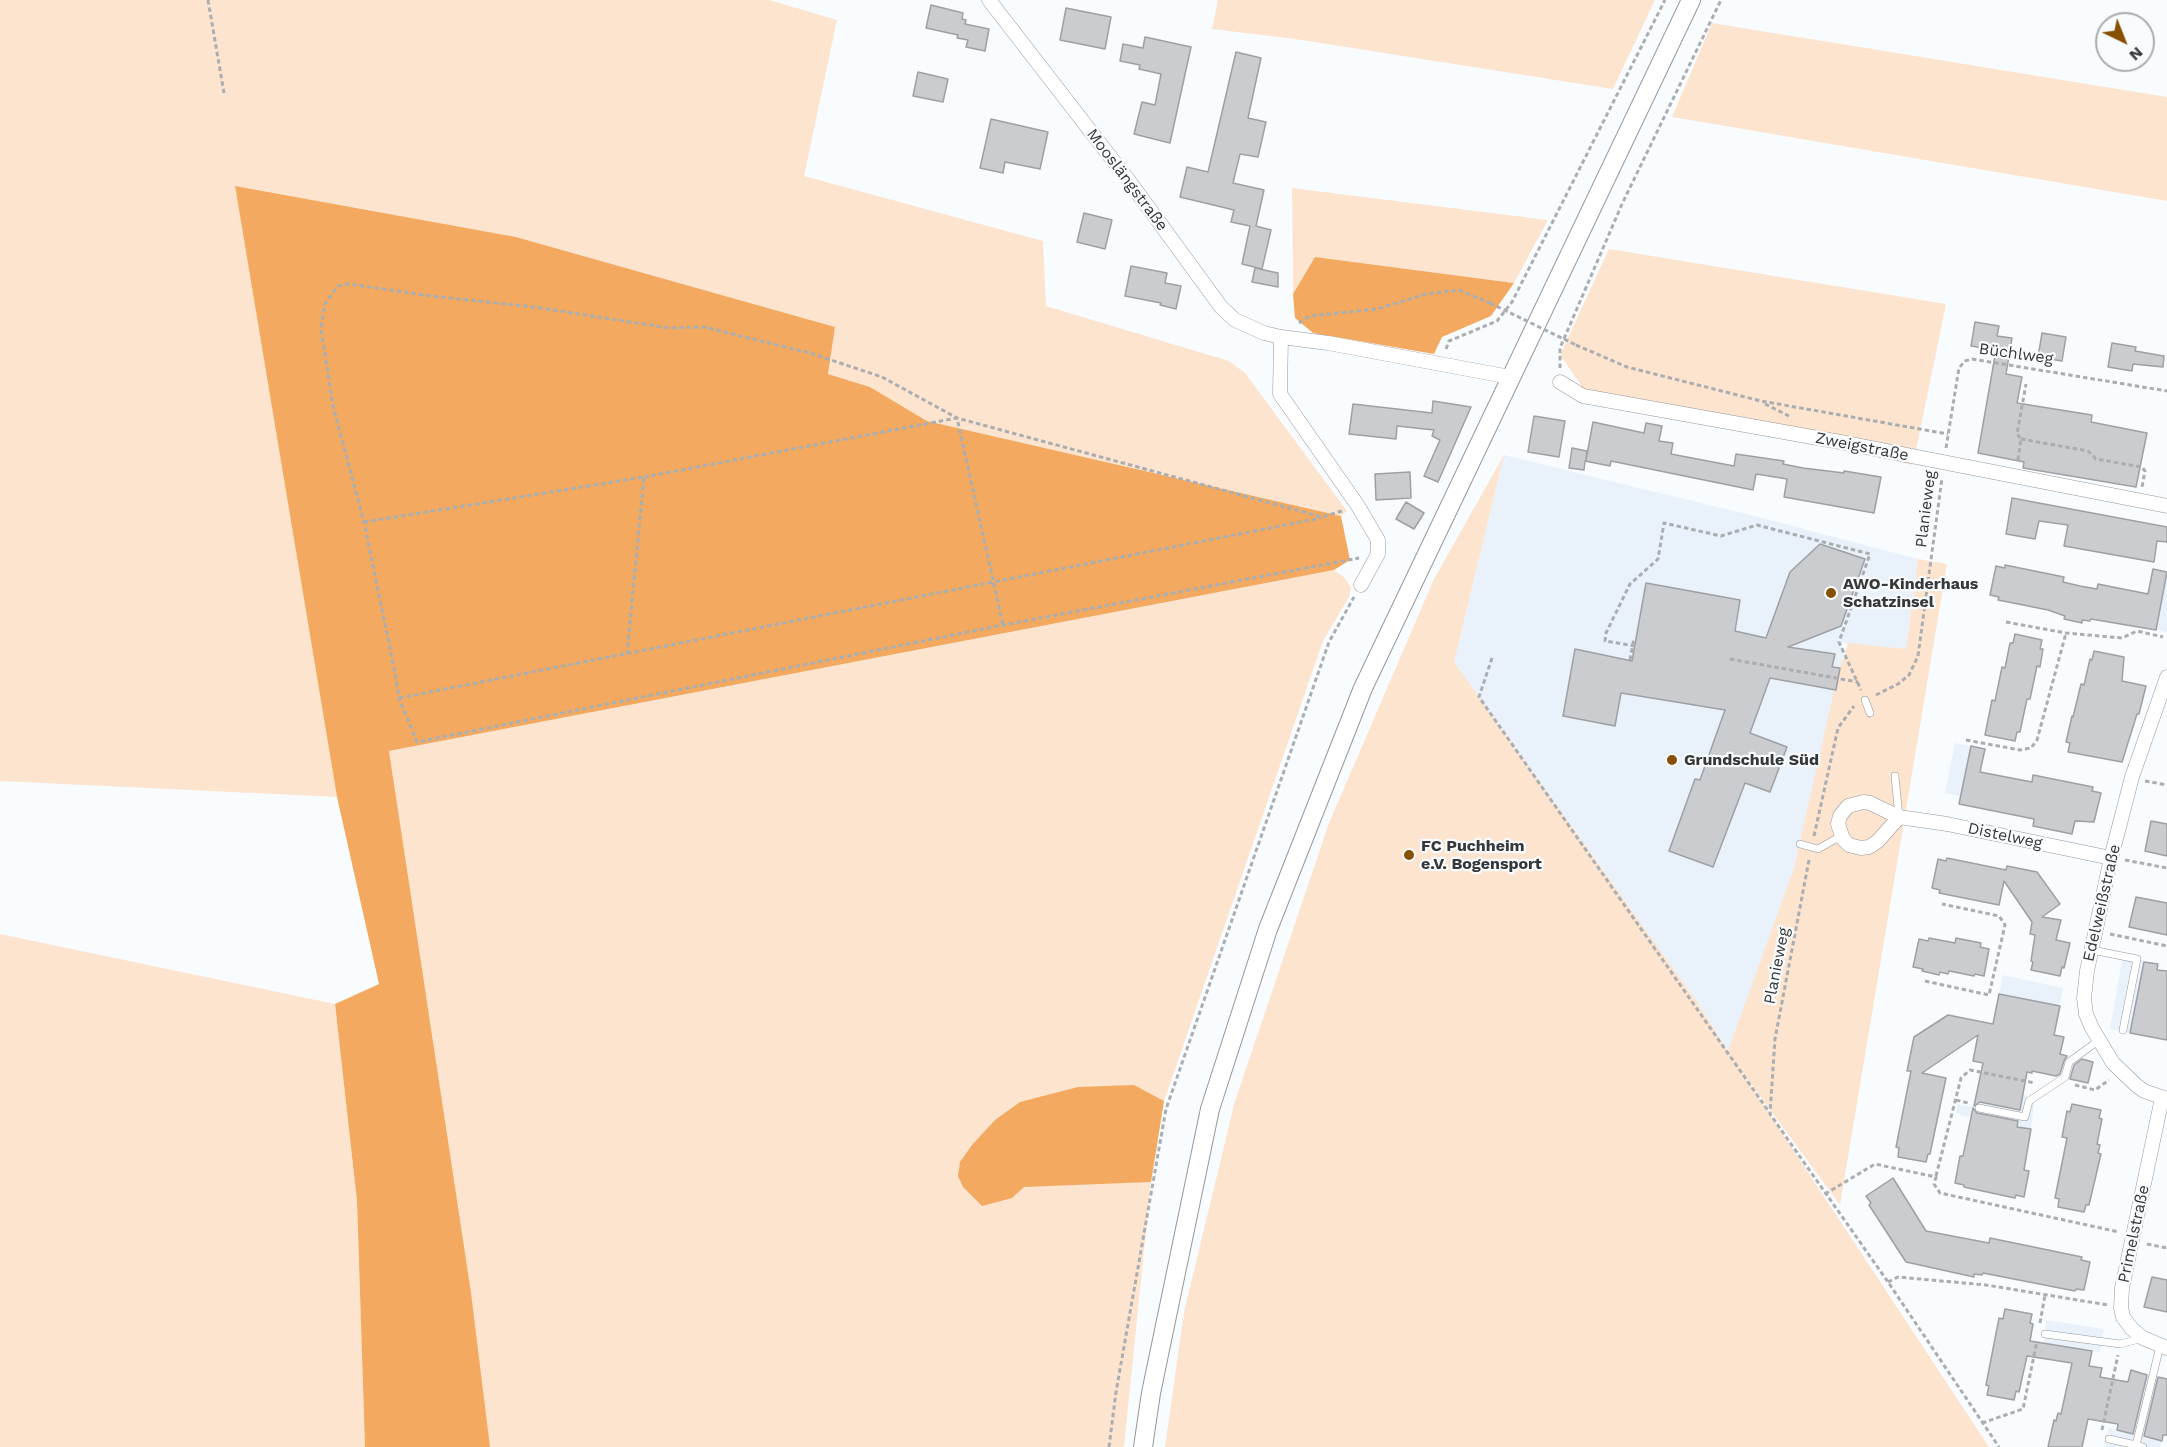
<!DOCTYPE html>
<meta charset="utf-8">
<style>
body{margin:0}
#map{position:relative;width:2167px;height:1447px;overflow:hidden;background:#f9fcff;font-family:"Work Sans",sans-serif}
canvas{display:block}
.north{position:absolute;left:2095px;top:12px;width:60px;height:60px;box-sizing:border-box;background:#f9fcff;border:2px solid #abadaf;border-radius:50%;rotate:137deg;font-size:16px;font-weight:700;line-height:24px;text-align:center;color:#363738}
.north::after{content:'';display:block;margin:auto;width:21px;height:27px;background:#874f00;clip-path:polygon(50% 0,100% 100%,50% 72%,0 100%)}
</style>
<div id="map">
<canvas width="2167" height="1447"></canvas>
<div class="north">N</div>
</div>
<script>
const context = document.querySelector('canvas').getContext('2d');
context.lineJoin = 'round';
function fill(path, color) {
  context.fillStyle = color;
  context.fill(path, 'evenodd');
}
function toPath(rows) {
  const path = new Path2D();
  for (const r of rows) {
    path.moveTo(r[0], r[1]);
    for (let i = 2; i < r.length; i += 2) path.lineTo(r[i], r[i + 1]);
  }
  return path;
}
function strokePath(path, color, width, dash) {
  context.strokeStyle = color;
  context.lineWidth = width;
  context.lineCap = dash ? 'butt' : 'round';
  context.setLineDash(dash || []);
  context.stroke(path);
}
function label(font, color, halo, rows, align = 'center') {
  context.font = font + ' "Work Sans",sans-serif';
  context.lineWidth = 4.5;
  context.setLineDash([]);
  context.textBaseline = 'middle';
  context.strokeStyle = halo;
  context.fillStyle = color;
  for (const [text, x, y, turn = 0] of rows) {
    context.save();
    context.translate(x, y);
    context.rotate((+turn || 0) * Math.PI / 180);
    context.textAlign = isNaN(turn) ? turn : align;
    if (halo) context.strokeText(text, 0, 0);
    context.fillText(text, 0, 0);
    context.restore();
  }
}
fill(toPath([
 [1504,455,1758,517,1918,559,1906,649,1840,643,1844,653,1794,868,1729,1051,1700,1006,1454,662],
 [2154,569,2167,572,2167,632,2141,627],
 [1955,743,1985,749,1975,799,1945,793],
 [2123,955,2158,964,2144,1036,2110,1029],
 [2003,975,2063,988,2057,1020,1996,1009],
 [1978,1085,2023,1093,2034,1105,2029,1144,1968,1132,1971,1118,1956,1113,1958,1104,1972,1107],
 [2046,1320,2104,1329,2100,1352,2081,1350,2042,1358],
 [2131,1370,2167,1379,2167,1418,2160,1447,2106,1447,2109,1428,2117,1430]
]), '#e9f1fa');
fill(toPath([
 [0,0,769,0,837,20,804,176,1043,241,1046,306,1229,361,1245,373,1347,511,1341,516,927,421,870,387,828,374,835,327,516,237,235,186,337,797,0,781],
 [1218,0,1655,0,1613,89,1295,39,1212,29],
 [1712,23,2167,97,2167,201,1672,117],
 [1292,188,1548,220,1514,283,1315,257,1293,294],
 [1609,249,1946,304,1913,465,1585,391,1560,355],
 [1504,455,1454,662,1700,1006,1728,1051,1794,868,1837,678,1848,643,1906,649,1918,559,1947,564,1840,1205,1738,1066,1989,1447,1165,1447,1184,1312,1235,1101,1329,823,1434,579],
 [1334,570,1345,578,1351,588,1349,597,1323,641,1164,1101,1151,1182,1124,1447,488,1447,389,751],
 [0,934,335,1004,357,1201,365,1447,0,1447]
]), '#fce4cf');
fill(toPath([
 [235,186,516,237,835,327,828,374,870,387,927,421,1341,516,1350,560,1334,570,389,751,471,1293,490,1447,365,1447,357,1201,335,1004,379,984,337,797],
 [1315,257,1514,283,1491,316,1442,337,1434,354,1313,333,1295,318,1293,294],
 [1134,1085,1164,1101,1151,1182,1024,1187,1012,1198,982,1206,963,1187,958,1176,960,1162,972,1145,995,1120,1020,1102,1078,1087]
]), '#f3aa60');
const building = toPath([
 [931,5,963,13,962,19,966,20,965,24,989,29,985,51,966,47,968,40,957,38,958,35,926,28,931,5],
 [1066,8,1111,17,1105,49,1060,40,1066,8],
 [1145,37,1191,47,1170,143,1134,134,1142,102,1155,105,1161,74,1139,69,1140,65,1120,61,1123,44,1143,48,1145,37],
 [1236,52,1261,58,1248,118,1266,122,1258,157,1240,154,1233,183,1264,190,1256,226,1271,230,1262,269,1242,264,1250,226,1231,222,1234,210,1180,197,1187,167,1208,172,1236,52],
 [918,72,948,79,943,102,913,96,918,72],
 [991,119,1048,132,1040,169,1005,162,1003,173,980,168,991,119],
 [1084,213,1112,220,1105,249,1077,242,1084,213],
 [1131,266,1167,273,1165,283,1181,286,1176,309,1160,305,1161,303,1125,296,1131,266],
 [1255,268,1278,273,1278,287,1252,282,1255,268],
 [1975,322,1999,326,1997,336,2012,338,2006,374,2022,377,2017,403,2092,415,2091,422,2147,433,2136,487,2023,468,2024,462,1978,453,1996,350,1971,346,1975,322],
 [2042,333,2066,337,2062,361,2038,357,2042,333],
 [2112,343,2136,347,2135,351,2164,356,2163,367,2133,364,2132,371,2108,367,2112,343],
 [1433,401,1471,407,1438,482,1424,476,1440,440,1432,436,1434,430,1397,426,1396,439,1349,434,1353,404,1432,413,1433,401],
 [1534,416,1565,421,1559,457,1528,452,1534,416],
 [1593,422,1644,433,1646,423,1662,426,1659,441,1673,443,1671,454,1734,466,1736,454,1784,461,1783,464,1803,468,1844,473,1844,471,1881,477,1874,513,1784,497,1787,479,1756,474,1753,490,1611,461,1610,466,1585,461,1584,470,1569,468,1572,448,1587,451,1586,460,1593,422],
 [1410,472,1411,498,1376,500,1375,474,1410,472],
 [2012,498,2167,527,2167,542,2157,541,2154,562,2064,546,2068,525,2039,521,2035,539,2006,534,2012,498],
 [1406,502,1424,513,1414,529,1396,519,1406,502],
 [1820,544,1865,559,1841,626,1788,647,1835,654,1832,667,1840,668,1836,690,1770,678,1750,733,1787,747,1770,792,1745,783,1713,867,1669,851,1695,779,1700,780,1725,710,1621,693,1615,726,1563,716,1575,649,1632,661,1646,583,1740,600,1735,631,1766,638,1790,572,1820,544],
 [2005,565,2064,577,2063,582,2080,586,2097,589,2098,584,2148,594,2153,569,2167,572,2156,630,2091,619,2090,621,2082,620,2082,623,2064,619,2065,616,2048,610,1998,600,1999,597,1990,595,1996,566,2005,568,2005,565],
 [2015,634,2042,640,2040,649,2043,649,2040,667,2037,666,2030,699,2027,699,2020,732,2017,732,2015,741,1985,735,1992,700,1995,701,2002,667,2005,668,2010,643,2013,643,2015,634],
 [2094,651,2124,657,2122,681,2146,686,2139,714,2137,714,2122,762,2068,752,2070,743,2066,742,2072,716,2073,717,2081,684,2084,685,2090,659,2092,660,2094,651],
 [1971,746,1985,749,1980,772,2032,782,2033,775,2093,787,2092,791,2101,793,2094,822,2075,821,2072,834,2033,826,2034,819,1959,804,1971,746],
 [2151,821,2167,824,2167,856,2145,851,2151,821],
 [1947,858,2006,870,2007,866,2037,872,2060,904,2042,917,2061,920,2056,940,2070,943,2064,968,2062,967,2060,976,2031,970,2033,962,2031,961,2035,935,2030,934,2032,922,2004,881,1999,905,1939,893,1940,890,1932,888,1938,859,1946,861,1947,858],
 [2136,897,2167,903,2167,935,2129,927,2136,897],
 [1929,938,1955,943,1956,938,1981,943,1980,947,1989,949,1984,976,1975,974,1974,976,1949,971,1948,974,1940,972,1939,975,1922,971,1923,969,1913,967,1919,939,1928,941,1929,938],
 [2144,962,2158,964,2157,970,2167,971,2167,1040,2130,1033,2144,962],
 [1999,994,2060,1006,2054,1035,2064,1037,2060,1054,2067,1056,2064,1061,2060,1074,2056,1076,2032,1071,2032,1073,2027,1072,2020,1110,1980,1102,1974,1106,1983,1063,1973,1061,1978,1035,1922,1073,1946,1078,1930,1154,1928,1154,1926,1162,1898,1157,1899,1148,1896,1147,1911,1071,1907,1071,1914,1037,1948,1015,1993,1024,1999,994],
 [2082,1059,2093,1062,2088,1083,2070,1079,2074,1065,2082,1059],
 [2072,1104,2101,1110,2099,1118,2102,1119,2097,1144,2100,1145,2098,1153,2101,1154,2089,1205,2086,1205,2084,1212,2058,1207,2059,1199,2055,1198,2067,1138,2062,1137,2067,1111,2070,1112,2072,1104],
 [1973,1108,1977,1113,2018,1121,2017,1127,2031,1129,2024,1170,2029,1171,2024,1197,2016,1195,2015,1198,1987,1192,1964,1187,1964,1185,1955,1183,1960,1156,1963,1156,1973,1108],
 [1893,1178,1926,1231,1989,1243,1990,1238,2082,1257,2081,1260,2090,1262,2084,1290,2076,1289,2075,1291,1983,1273,1982,1275,1974,1274,1974,1277,1906,1262,1869,1205,1871,1203,1866,1196,1893,1178],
 [2152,1277,2167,1280,2167,1312,2144,1307,2152,1277],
 [2005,1309,2032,1314,2030,1323,2033,1324,2030,1341,2092,1351,2089,1366,2102,1368,2100,1377,2128,1382,2131,1370,2147,1375,2133,1434,2117,1430,2118,1424,2088,1419,2082,1447,2048,1447,2054,1420,2056,1421,2058,1413,2061,1414,2072,1363,2027,1356,2019,1392,2016,1391,2014,1400,1987,1395,1989,1386,1986,1385,1999,1318,2003,1319,2005,1309],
 [2158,1377,2167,1379,2167,1435,2163,1435,2162,1441,2144,1436,2158,1377]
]);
fill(building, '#cacccf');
strokePath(building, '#9ea0a3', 1.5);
const service = toPath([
 [1865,700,1870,713],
 [1895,776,1899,817],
 [1800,844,1818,849,1841,836],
 [2092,950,2137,959,2123,1030],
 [1979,1108,2025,1117,2029,1101,2065,1077,2069,1062,2098,1041],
 [2045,1334,2120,1344,2143,1338],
 [2109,1439,2136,1445],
 [2143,1447,2136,1445,2160,1346]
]);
const minor = toPath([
 [989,0,1129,181,1221,307,1235,320,1264,333,1281,337,1328,343,1510,377],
 [1281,337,1280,394,1358,506,1378,540,1378,554,1361,585],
 [1560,382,1583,396,1840,442,2167,506],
 [2167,677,2132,777,2111,858,2087,971,2084,998,2086,1014,2092,1028,2113,1063,2136,1085,2144,1091,2167,1099],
 [1863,802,1870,803,1899,817,1878,841,1869,847,1861,848,1849,845,1843,839,1838,824,1840,816,1848,806,1863,802],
 [1899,817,1947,824,2111,858],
 [2162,1098,2122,1288,2121,1308,2123,1317,2132,1329,2143,1338,2167,1348]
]);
const tertiary = toPath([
 [1143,1447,1151,1393,1210,1109,1268,929,1363,688,1691,0]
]);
strokePath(service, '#95979a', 8);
strokePath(minor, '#95979a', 15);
strokePath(tertiary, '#95979a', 20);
strokePath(toPath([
 [208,0,224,93],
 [1299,323,1309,316,1377,309,1426,294,1459,290,1490,303],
 [1576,345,1627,367,1761,401,1948,434],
 [1446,349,1449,341,1497,321,1512,302,1665,0],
 [1560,368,1560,348,1622,204,1721,0],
 [1765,404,1789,416],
 [2021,439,2088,451,2096,459,2142,467,2145,471,2142,487],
 [1946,448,1959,368,1965,361,1972,359,2167,391],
 [2018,460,2021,439,2017,434,2026,384],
 [644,477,957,418,1003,625],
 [1342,511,1322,517,957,418,882,377,810,353,704,327,669,328,534,307,431,296,349,284,338,286,325,304,321,329,333,406,364,522,395,673,399,698,417,742,1003,625,1359,558],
 [364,522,644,477,627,653],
 [2006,622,2066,633,2122,638,2137,631,2163,637],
 [1635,646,1605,641,1606,633,1630,584,1658,559,1664,523,1721,536,1757,525,1870,554,1839,642,1861,690],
 [1492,658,1479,697,1769,1112],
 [1730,659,1858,682],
 [1630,660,1634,638],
 [1876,695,1898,684,1909,675,1918,656,1942,478],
 [399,698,1321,518],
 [1966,740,2020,750,2031,748,2037,740,2066,633],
 [2145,781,2167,785],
 [1814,836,1838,728,1854,706],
 [1809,860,1775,1039,1770,1114,1888,1282,1999,1447],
 [2125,860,2167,868],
 [2110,934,2167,946],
 [1925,981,1989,995,2005,925,1999,916,1942,904],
 [2075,1085,2095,1090,2109,1080],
 [1956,1100,1968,1103],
 [1936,1176,1961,1078,1970,1070,2035,1083],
 [1825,1194,1875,1164,1936,1177,1934,1184,1940,1193,2119,1232],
 [2147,1244,2167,1248],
 [1888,1282,1898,1277,1986,1285,2108,1305],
 [2040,1323,2045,1295],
 [1982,1423,2023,1409,2037,1341],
 [2102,1430,2118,1355],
 [1109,1447,1116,1392,1166,1109,1329,642,1354,597]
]), '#abaeb0', 3, [4.5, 3]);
strokePath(service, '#fff', 7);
strokePath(minor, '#fff', 14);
strokePath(tertiary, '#fff', 18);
strokePath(toPath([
 [1490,303,1576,345]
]), '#abaeb0', 3, [4.5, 3]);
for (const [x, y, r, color] of [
 [1831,593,6,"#874f00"],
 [1672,760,6,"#874f00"],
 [1409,855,6,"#874f00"]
]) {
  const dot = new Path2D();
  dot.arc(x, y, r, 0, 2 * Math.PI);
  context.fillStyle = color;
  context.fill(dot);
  strokePath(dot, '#f9fcff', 2);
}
label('16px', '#363738', '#f9fcff', [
 ["Mooslängstraße",1127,180,53],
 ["Büchlweg",2016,354,8],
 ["Zweigstraße",1862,447,11],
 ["Planieweg",1926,509,-83],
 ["Distelweg",2005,836,12],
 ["Edelweißstraße",2102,903,-77],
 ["Planieweg",1777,966,-79],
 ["Primelstraße",2134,1234,-78]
]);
label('bold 16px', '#363738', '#f9fcff', [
 ["AWO-Kinderhaus",1843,584],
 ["Schatzinsel",1843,602],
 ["Grundschule Süd",1684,760],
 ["FC Puchheim",1421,846],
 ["e.V. Bogensport",1421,864]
], 'left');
</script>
